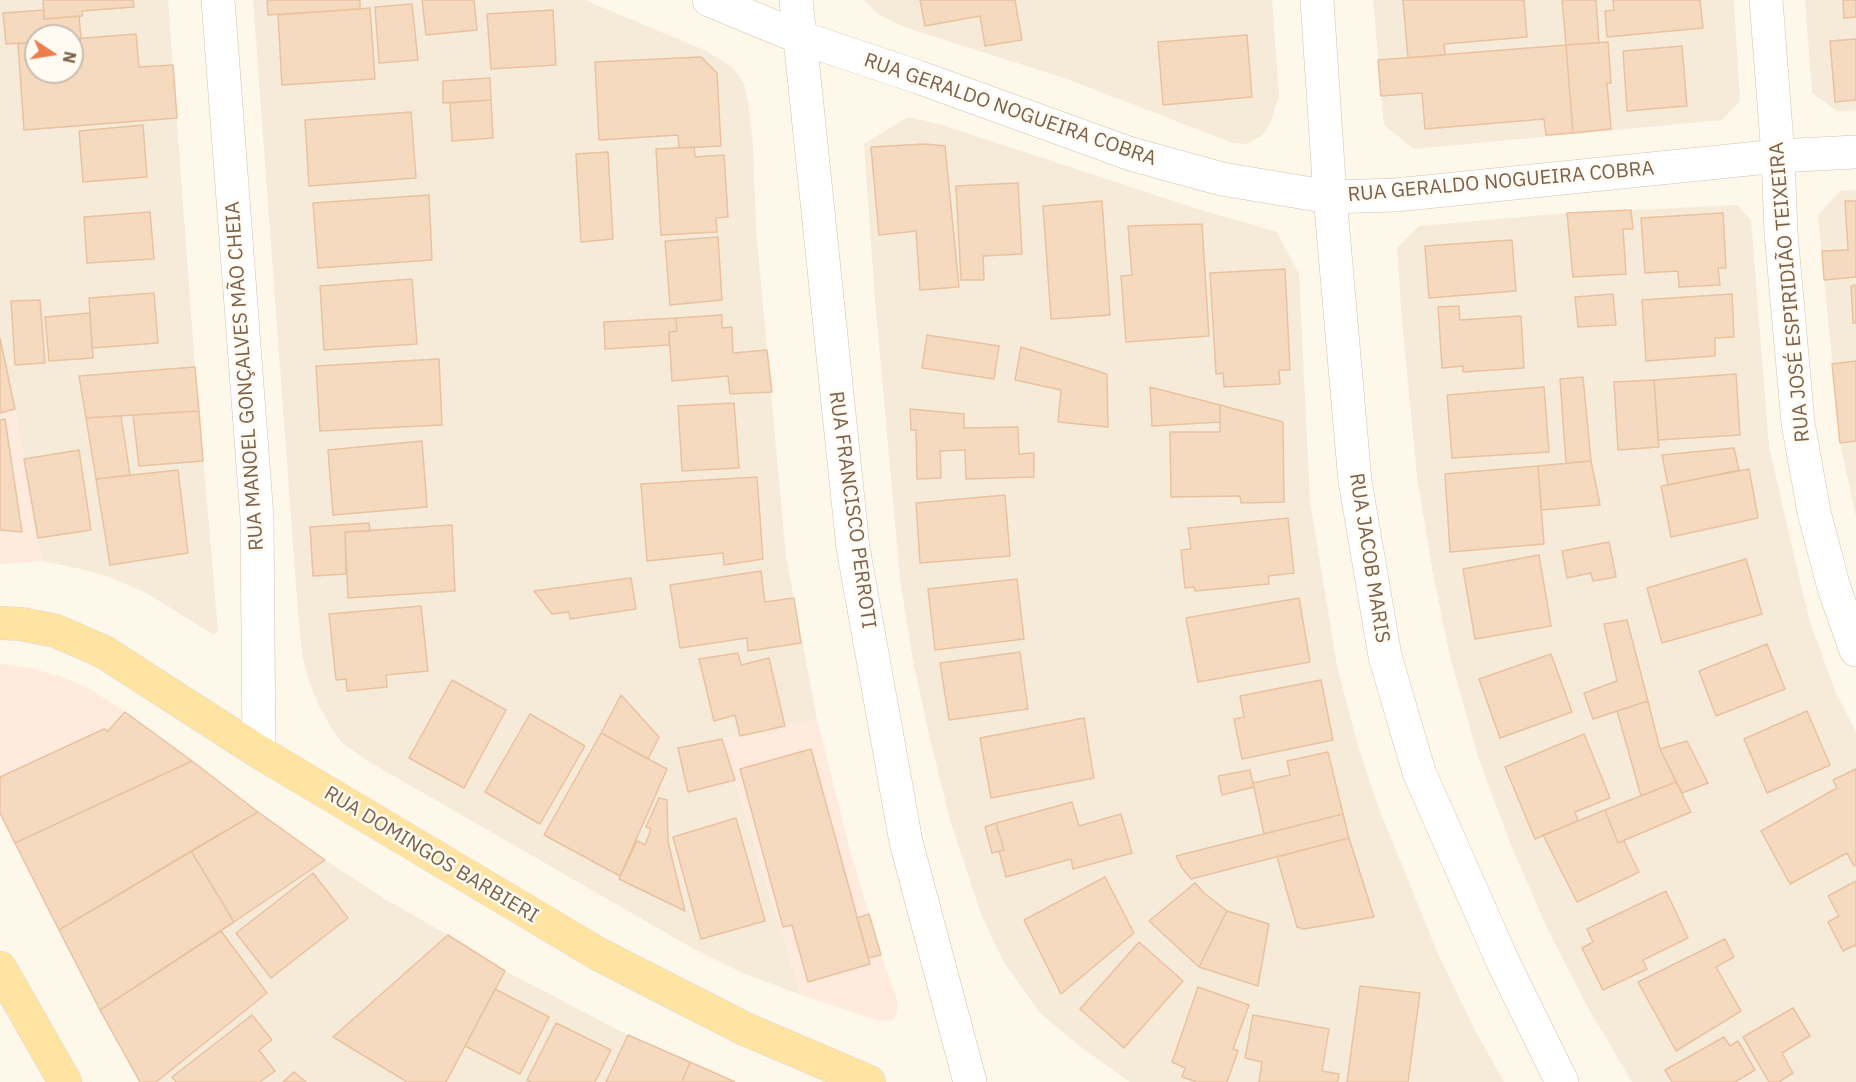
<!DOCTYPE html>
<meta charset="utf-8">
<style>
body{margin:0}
#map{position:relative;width:1856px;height:1082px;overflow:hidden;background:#fef8eb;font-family:"IBM Plex Sans",sans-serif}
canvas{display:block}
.north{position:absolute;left:24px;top:24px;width:60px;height:60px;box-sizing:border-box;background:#fffbf2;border:2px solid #cbbdaf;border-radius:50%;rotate:102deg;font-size:16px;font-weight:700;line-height:24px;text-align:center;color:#7c614b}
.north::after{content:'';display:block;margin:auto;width:21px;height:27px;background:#ed7d4a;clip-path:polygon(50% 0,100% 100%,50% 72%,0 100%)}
</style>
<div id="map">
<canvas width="1856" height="1082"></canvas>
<div class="north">N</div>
</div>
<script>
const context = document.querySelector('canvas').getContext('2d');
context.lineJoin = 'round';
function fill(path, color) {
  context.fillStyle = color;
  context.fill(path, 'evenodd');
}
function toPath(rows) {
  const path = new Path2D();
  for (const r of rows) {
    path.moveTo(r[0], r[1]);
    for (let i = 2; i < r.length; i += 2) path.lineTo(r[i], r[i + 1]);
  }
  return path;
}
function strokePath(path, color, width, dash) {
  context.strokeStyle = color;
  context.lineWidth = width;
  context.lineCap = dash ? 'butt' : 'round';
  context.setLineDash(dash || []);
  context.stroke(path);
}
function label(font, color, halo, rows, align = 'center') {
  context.font = font + ' "IBM Plex Sans",sans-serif';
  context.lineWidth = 5;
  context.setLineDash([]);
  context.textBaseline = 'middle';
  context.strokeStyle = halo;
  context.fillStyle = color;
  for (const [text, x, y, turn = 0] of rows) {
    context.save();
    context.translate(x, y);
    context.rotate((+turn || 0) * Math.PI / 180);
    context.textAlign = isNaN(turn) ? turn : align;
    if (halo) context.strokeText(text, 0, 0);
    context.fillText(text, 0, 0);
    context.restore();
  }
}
fill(toPath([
 [0,0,168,0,195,367,79,376,86,418,199,411,218,630,214,635,148,594,112,578,86,570,42,561,15,409,0,338],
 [36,36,72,36,72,72,36,72],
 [253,0,585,0,704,50,731,66,744,83,749,108,753,144,756,229,786,556,817,719,722,739,801,995,743,973,694,949,366,760,341,742,332,729,319,706,308,679,302,654,298,613],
 [864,0,1272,0,1279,95,1271,121,1263,135,1247,144,1233,143,1067,79,904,27,879,15],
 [1373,0,1734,0,1740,101,1722,120,1414,149,1384,125],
 [1805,0,1856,0,1856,110,1837,111,1812,93],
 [908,117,942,125,1201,210,1277,232,1299,274,1310,501,1337,666,1358,746,1378,806,1438,954,1476,1032,1504,1082,1130,1082,1078,1045,1039,1012,1002,959,981,914,950,820,930,739,913,661,900,579,875,300,864,144],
 [1856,190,1856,517,1840,443,1818,215,1840,191],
 [1737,205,1751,220,1769,446,1789,534,1809,619,1835,691,1856,732,1856,1082,1632,1082,1587,1006,1548,930,1512,848,1478,757,1450,656,1433,574,1417,477,1401,310,1397,248,1419,226,1567,213],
 [325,860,385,899,448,935,505,971,628,1035,735,1082,306,1082,294,1072,283,1082,156,1082,267,994,221,931]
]), '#f6ebd8');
fill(toPath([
 [15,409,42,561,0,564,0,413],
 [5,664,31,668,62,677,92,690,125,712,192,761,0,813,0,665],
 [817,719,850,850,881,955,897,1000,897,1012,892,1020,883,1021,867,1017,801,995,722,739]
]), '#feebde');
const building = toPath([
 [43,0,133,0,134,7,82,11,82,16,44,19,43,0],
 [267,0,360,0,360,9,268,15,267,0],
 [422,0,474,0,477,30,426,35,422,0],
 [920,0,1015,0,1022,40,985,46,980,16,925,26,920,0],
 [1403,0,1524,0,1527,37,1444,44,1445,55,1408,58,1403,0],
 [1562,0,1596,0,1599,43,1566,45,1562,0],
 [1613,0,1700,0,1703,28,1607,37,1605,11,1614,10,1613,0],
 [1843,0,1856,0,1856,17,1844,18,1843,0],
 [412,4,418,60,379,63,375,7,412,4],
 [370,8,375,79,282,85,278,15,370,8],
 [44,10,44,19,79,16,81,39,72,39,72,36,36,36,36,42,6,44,3,13,44,10],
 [553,10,556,65,491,69,487,14,553,10],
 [136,34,139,67,173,65,177,118,24,130,18,44,36,42,36,72,72,72,72,39,136,34],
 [1247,35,1252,97,1163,105,1158,42,1247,35],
 [1856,39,1856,100,1835,102,1830,41,1856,39],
 [1608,42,1611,83,1607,83,1611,129,1573,133,1566,45,1608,42],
 [1566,45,1573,133,1546,135,1544,119,1425,129,1422,93,1381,96,1378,60,1566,45],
 [1682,46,1687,106,1627,111,1623,51,1682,46],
 [701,57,717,73,721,146,679,148,678,135,599,140,595,62,701,57],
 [490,78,491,100,443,103,443,81,490,78],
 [491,100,493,138,452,141,450,103,491,100],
 [411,112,416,178,309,186,305,120,411,112],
 [143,125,147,177,83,182,79,131,143,125],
 [925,144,945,146,959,287,920,290,916,231,879,235,871,147,925,144],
 [694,147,695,157,724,155,728,217,716,218,717,232,661,235,656,149,694,147],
 [608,152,613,239,581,242,576,154,608,152],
 [1018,183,1022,254,983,256,984,280,961,280,956,186,1018,183],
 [429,195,432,260,318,268,313,203,429,195],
 [1102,201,1110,315,1051,319,1043,206,1102,201],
 [1845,201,1856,201,1856,277,1824,280,1822,251,1848,250,1845,201],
 [1631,210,1633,229,1623,229,1626,274,1573,277,1567,213,1631,210],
 [150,212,154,259,87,263,84,217,150,212],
 [1723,213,1726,268,1718,268,1720,285,1679,287,1678,271,1645,273,1641,218,1723,213],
 [1202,224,1209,336,1126,342,1121,276,1132,275,1128,226,1202,224],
 [718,237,722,300,670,305,665,241,718,237],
 [1512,240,1516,291,1429,298,1425,246,1512,240],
 [1285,269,1290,370,1279,370,1280,384,1224,387,1223,373,1216,374,1210,273,1285,269],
 [412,279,417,344,324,350,320,286,412,279],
 [1856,285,1856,323,1853,323,1851,286,1856,285],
 [154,293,158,343,92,348,89,298,154,293],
 [1613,294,1616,325,1578,327,1575,297,1613,294],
 [1732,294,1734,337,1715,338,1715,356,1646,361,1642,300,1732,294],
 [40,300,45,363,15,365,11,301,40,300],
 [1459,306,1460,320,1521,316,1524,368,1463,372,1463,366,1442,368,1438,307,1459,306],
 [90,313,93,358,49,361,45,317,90,313],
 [722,315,722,328,732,327,733,353,767,350,772,392,730,394,728,376,672,381,669,332,677,331,676,318,722,315],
 [676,318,677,331,669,332,669,345,605,349,604,322,676,318],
 [927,335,999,346,994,379,922,368,927,335],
 [0,338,15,409,0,413,0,338],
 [1021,347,1107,374,1108,427,1058,422,1061,390,1015,380,1021,347],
 [439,359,442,425,320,431,316,366,439,359],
 [1856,361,1856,441,1840,443,1832,364,1856,361],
 [195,367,199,411,86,418,79,376,195,367],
 [1736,374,1740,435,1658,440,1654,380,1736,374],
 [1583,377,1591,461,1566,463,1560,379,1583,377],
 [1654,380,1659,447,1618,450,1614,382,1654,380],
 [1150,387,1220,405,1220,422,1152,426,1150,387],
 [1544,387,1549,452,1452,458,1447,395,1544,387],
 [734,403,739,468,682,471,678,406,734,403],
 [1220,405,1283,422,1284,502,1241,503,1240,496,1171,497,1170,432,1220,432,1220,405],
 [910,409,964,414,964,428,1018,427,1019,454,1034,453,1034,477,966,479,965,450,940,451,941,478,917,479,916,430,911,430,910,409],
 [199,411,203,461,139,466,133,415,199,411],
 [121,416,130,475,96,479,86,418,121,416],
 [5,419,22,532,0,530,0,420,5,419],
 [422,441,427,507,333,515,328,450,422,441],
 [1734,448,1739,470,1668,485,1662,455,1734,448],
 [79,450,91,530,38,538,24,459,79,450],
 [1591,461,1600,505,1541,510,1538,466,1591,461],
 [1538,466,1544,544,1450,552,1445,474,1538,466],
 [1749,469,1758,518,1671,537,1661,486,1749,469],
 [178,470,188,553,110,565,96,479,178,470],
 [757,477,763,559,724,565,723,553,647,561,641,484,757,477],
 [1005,495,1010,556,920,563,916,503,1005,495],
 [1288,518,1294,573,1268,576,1269,584,1195,591,1194,587,1185,588,1181,550,1191,549,1188,528,1288,518],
 [369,523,370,531,345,532,346,574,313,576,310,527,369,523],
 [452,525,455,591,348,598,345,532,452,525],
 [1609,542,1616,577,1593,581,1591,573,1567,578,1562,551,1609,542],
 [1539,555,1551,626,1475,639,1463,569,1539,555],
 [1746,559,1762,614,1662,643,1647,588,1746,559],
 [761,571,765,602,794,598,801,643,748,651,747,638,680,648,670,585,761,571],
 [631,578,636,609,570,619,569,612,552,614,534,591,631,578],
 [1017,579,1024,639,935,650,928,589,1017,579],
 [1299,598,1310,662,1198,682,1186,618,1299,598],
 [421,606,428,671,386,675,387,687,347,691,346,679,336,680,329,614,421,606],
 [1627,620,1648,701,1593,719,1584,693,1617,681,1604,624,1627,620],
 [1767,644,1785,689,1716,716,1699,671,1767,644],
 [1020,652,1028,709,949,720,940,663,1020,652],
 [738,653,741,665,769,658,785,726,740,736,735,715,714,721,699,659,738,653],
 [1551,654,1572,712,1500,738,1479,679,1551,654],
 [452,680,506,710,464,788,409,758,452,680],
 [1321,680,1333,740,1242,759,1234,719,1244,717,1240,696,1321,680],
 [621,695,659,737,648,759,601,733,621,695],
 [1648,701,1660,749,1676,782,1641,796,1617,711,1648,701],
 [1807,711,1830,765,1767,793,1744,739,1807,711],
 [125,712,192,761,15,843,0,813,0,777,104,729,108,731,125,712],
 [530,714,585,746,540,824,485,792,530,714],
 [1084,718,1094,778,991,798,980,738,1084,718],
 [601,733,667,769,620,876,544,835,601,733],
 [1584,734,1610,798,1575,812,1578,821,1535,839,1505,767,1584,734],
 [722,739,735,780,688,792,678,748,722,739],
 [1687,741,1708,783,1682,793,1660,749,1687,741],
 [811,749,870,964,808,982,792,925,783,927,740,769,811,749],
 [1328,752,1343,814,1264,834,1253,783,1290,775,1287,761,1328,752],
 [192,761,258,812,59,930,15,843,192,761],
 [1856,769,1856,865,1854,866,1847,853,1790,884,1761,831,1837,788,1833,780,1856,769],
 [1250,770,1254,787,1222,795,1218,776,1250,770],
 [1676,782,1691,812,1618,843,1605,810,1676,782],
 [659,798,667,800,668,842,685,911,619,879,637,841,645,845,651,829,646,827,659,798],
 [1072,802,1079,826,1121,814,1132,853,1073,869,1071,859,1006,877,999,851,1004,850,996,823,1072,802],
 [1605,810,1618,843,1624,841,1639,872,1577,902,1543,835,1605,810],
 [258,812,325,860,234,922,191,851,258,812],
 [1343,814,1349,838,1191,879,1182,868,1176,856,1343,814],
 [736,818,765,921,701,939,673,837,736,818],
 [996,823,1004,850,992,853,985,827,996,823],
 [1349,838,1374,917,1304,929,1297,927,1277,857,1349,838],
 [191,851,234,922,100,1010,59,930,191,851],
 [313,873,348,918,271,978,236,933,313,873],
 [1105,877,1134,933,1061,994,1024,920,1105,877],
 [1856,881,1856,947,1855,945,1843,951,1828,922,1839,916,1828,896,1856,881],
 [1195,883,1204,893,1227,911,1199,967,1149,921,1195,883],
 [1666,891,1688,938,1643,960,1647,969,1603,990,1582,948,1593,942,1587,929,1666,891],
 [1227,911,1269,924,1258,986,1199,967,1227,911],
 [869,914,881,955,868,958,857,918,869,914],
 [221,931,267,993,156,1082,140,1082,100,1010,221,931],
 [448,935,505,971,446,1082,407,1082,333,1037,448,935],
 [1725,939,1734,957,1716,967,1741,1011,1676,1051,1638,982,1725,939],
 [1139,942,1183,981,1124,1048,1080,1009,1139,942],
 [1360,986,1420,993,1408,1082,1347,1082,1360,986],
 [1198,987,1249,1005,1233,1049,1238,1051,1227,1082,1197,1082,1182,1077,1185,1068,1172,1062,1198,987],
 [495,989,549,1017,520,1074,465,1046,495,989],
 [1793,1008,1810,1036,1782,1053,1793,1073,1779,1082,1769,1082,1743,1037,1793,1008],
 [252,1015,272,1040,259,1050,275,1071,260,1082,176,1082,172,1077,252,1015],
 [1253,1015,1329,1029,1322,1071,1339,1074,1338,1082,1259,1082,1262,1062,1245,1058,1253,1015],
 [556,1023,611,1050,595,1082,531,1082,527,1080,556,1023],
 [628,1035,690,1062,682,1082,606,1082,628,1035],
 [1724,1037,1730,1046,1738,1041,1755,1070,1735,1082,1672,1082,1665,1070,1724,1037],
 [690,1062,735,1082,682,1082,690,1062],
 [294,1072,306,1082,283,1082,294,1072]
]);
fill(building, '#f5dac0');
strokePath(building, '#e9c2a0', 1.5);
const minor = toPath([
 [218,0,257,518,259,752],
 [709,0,799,37,918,77,1131,154,1222,179,1330,197,1396,195,1778,156,1856,152],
 [796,0,853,548,906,842,970,1082],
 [1317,0,1330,197,1355,481,1385,656,1419,772,1503,962,1562,1082],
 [1766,0,1778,156,1781,233,1798,423,1814,512,1834,588,1856,650]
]);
const major = toPath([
 [0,623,21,624,56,631,104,652,259,752,600,955,745,1029,869,1082],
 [0,968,65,1082]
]);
strokePath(minor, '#d2c1ae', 34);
strokePath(major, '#ddd6d0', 34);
strokePath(minor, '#fff', 33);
strokePath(major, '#ffe4a1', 33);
label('20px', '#7c614b', '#fffbf2', [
 ["RUA GERALDO NOGUEIRA COBRA",1010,110,19],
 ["RUA GERALDO NOGUEIRA COBRA",1501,182,-5],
 ["RUA JOSÉ ESPIRIDIÃO TEIXEIRA",1790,292,-95],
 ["RUA MANOEL GONÇALVES MÃO CHEIA",245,376,-94],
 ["RUA FRANCISCO PERROTI",852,510,82],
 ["RUA JACOB MARIS",1369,558,81],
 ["RUA DOMINGOS BARBIERI",431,855,31]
]);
</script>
